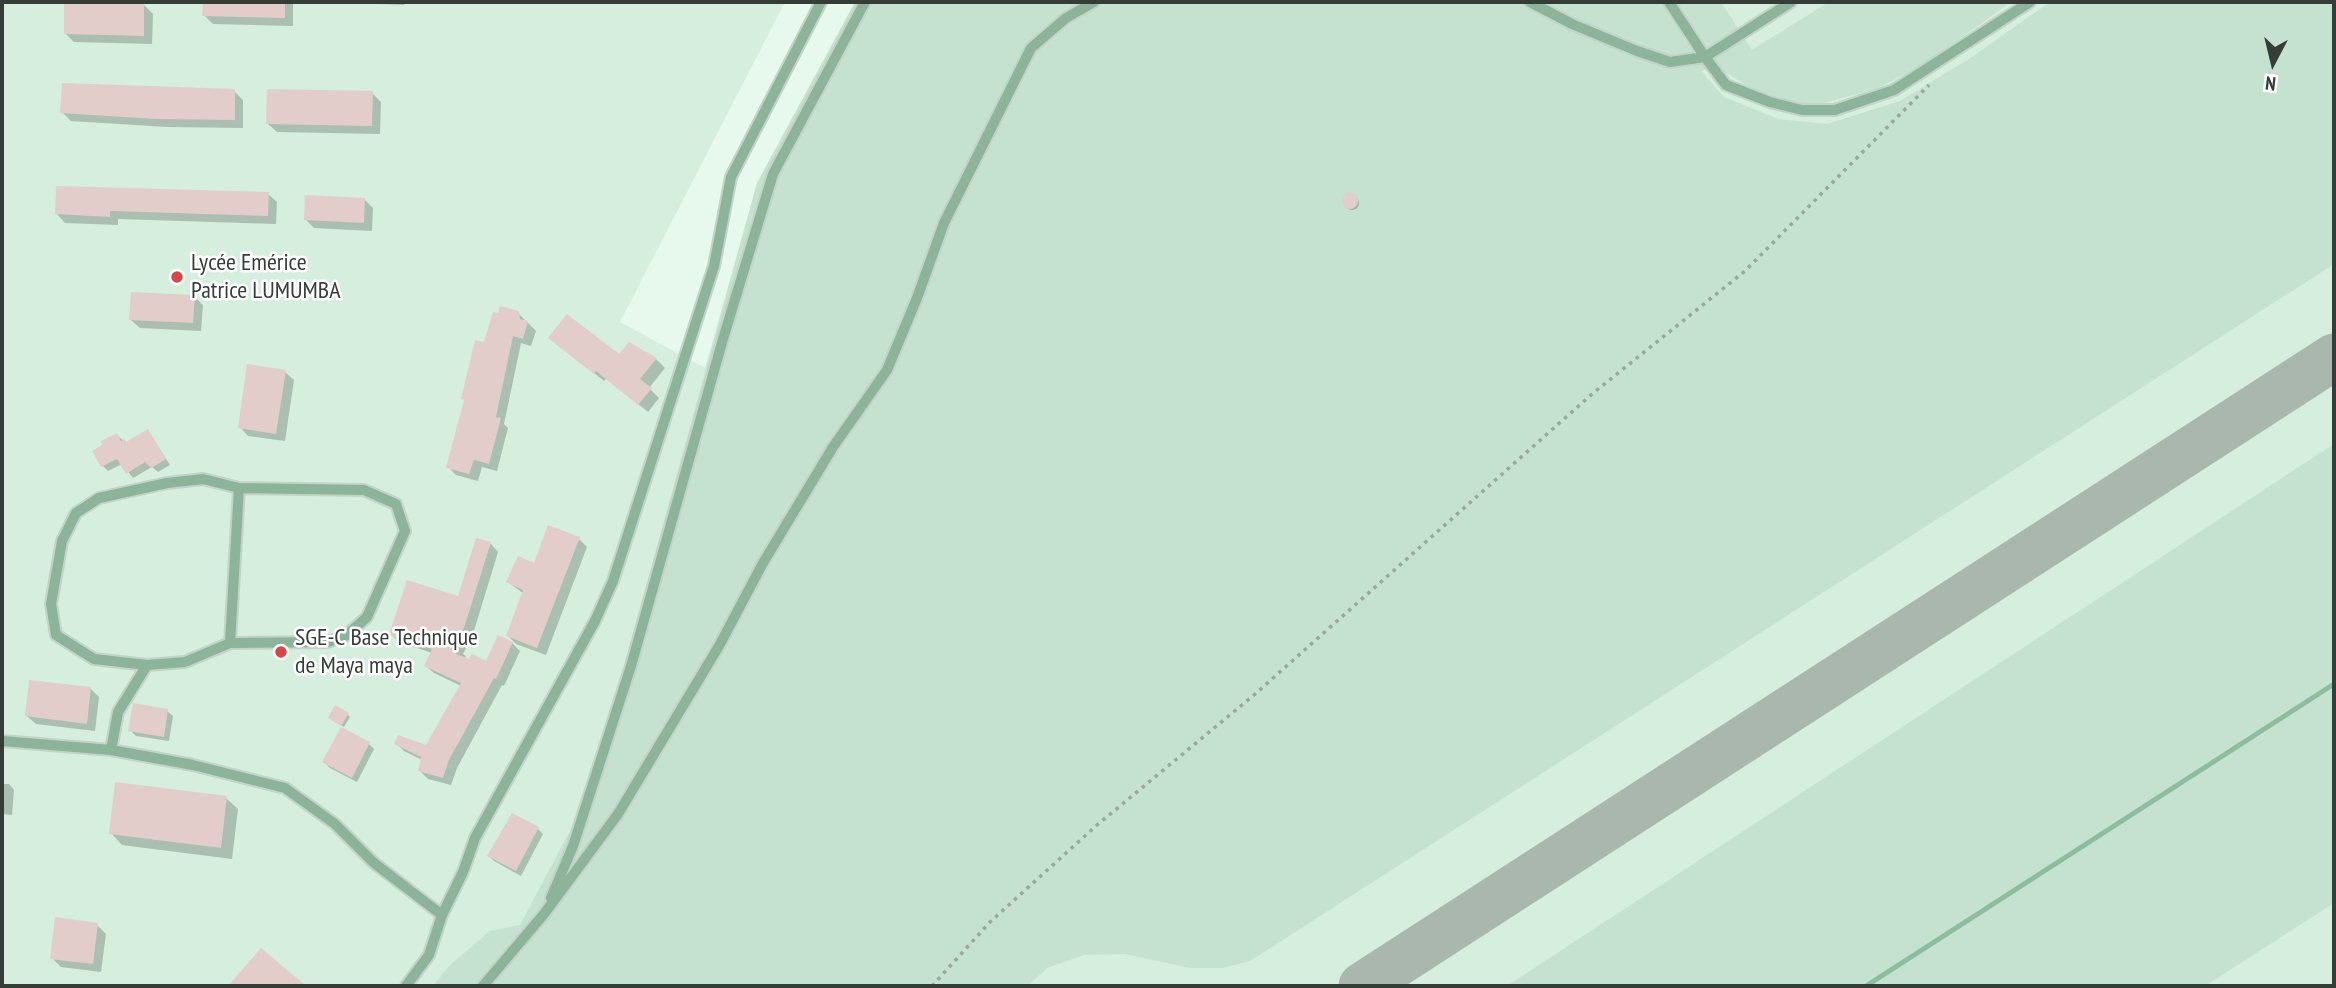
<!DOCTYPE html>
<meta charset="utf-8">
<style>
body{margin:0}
#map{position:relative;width:2336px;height:988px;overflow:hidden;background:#e7f8ed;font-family:"PT Sans Narrow",sans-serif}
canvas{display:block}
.frame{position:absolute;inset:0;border:4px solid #363d39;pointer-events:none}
.north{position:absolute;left:2238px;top:28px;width:70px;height:70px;-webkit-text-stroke:5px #fff;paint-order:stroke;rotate:187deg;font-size:19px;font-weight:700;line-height:28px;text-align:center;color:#363d39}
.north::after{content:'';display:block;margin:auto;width:24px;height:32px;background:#363d39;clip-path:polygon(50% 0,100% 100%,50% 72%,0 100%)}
</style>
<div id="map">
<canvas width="2336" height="988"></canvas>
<div class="frame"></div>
<div class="north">N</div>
</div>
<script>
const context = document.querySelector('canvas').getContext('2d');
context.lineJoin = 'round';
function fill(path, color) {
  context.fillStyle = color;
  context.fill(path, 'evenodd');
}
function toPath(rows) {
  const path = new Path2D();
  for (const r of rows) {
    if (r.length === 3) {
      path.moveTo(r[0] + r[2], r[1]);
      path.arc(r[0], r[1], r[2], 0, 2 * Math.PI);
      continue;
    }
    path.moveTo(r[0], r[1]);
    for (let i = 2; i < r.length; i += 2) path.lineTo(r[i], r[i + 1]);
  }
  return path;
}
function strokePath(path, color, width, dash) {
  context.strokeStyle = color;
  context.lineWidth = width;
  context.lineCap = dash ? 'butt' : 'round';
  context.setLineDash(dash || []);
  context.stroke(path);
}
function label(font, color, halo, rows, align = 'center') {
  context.font = font + ' "PT Sans Narrow",sans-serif';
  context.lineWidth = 5;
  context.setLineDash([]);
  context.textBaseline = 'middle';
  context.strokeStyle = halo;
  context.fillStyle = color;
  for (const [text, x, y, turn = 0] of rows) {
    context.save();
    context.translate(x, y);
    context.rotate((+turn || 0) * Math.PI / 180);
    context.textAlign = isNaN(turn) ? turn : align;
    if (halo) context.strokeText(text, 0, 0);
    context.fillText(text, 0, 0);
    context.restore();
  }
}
fill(toPath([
 [2,2,785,2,620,322,705,368,757,183,855,2,2334,2,2334,986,2,986]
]), '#d5eede');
fill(toPath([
 [855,2,1721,2,1752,50,1829,2,2011,2,1923,65,1876,89,1812,106,1759,93,1715,66,1701,71,1724,97,1778,119,1827,124,1900,101,1972,57,2050,2,2334,2,2334,264,1250,961,1223,968,1190,968,1125,954,1084,955,1047,968,1028,986,433,986,450,965,490,931,520,925,588,797,757,183],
 [2334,444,2334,903,2205,986,1507,986]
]), '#c4e2cf');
fill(toPath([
 [205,2,293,2,293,26,213,24,204,15],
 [328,2,405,2,404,5],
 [144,5,153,14,152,44,74,42,65,33],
 [234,91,243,100,243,128,167,127,71,121,62,112],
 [372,93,381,102,380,134,277,132,268,124],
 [268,194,277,202,276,224,118,219,118,225,65,223,57,214],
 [1352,203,7],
 [364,199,373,208,372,231,314,228,306,220],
 [194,296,203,305,201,331,140,328,131,320],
 [518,313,536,331,531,346,521,343,504,424,508,428,497,471,482,467,478,481,456,475,448,467,485,344],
 [551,338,619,357,630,344,656,359,665,368,649,388,659,398,648,412,606,378,604,381],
 [285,372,294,380,285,441,248,436,240,427],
 [148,431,170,465,158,472,152,467,133,478,122,464,108,471,103,466,117,435,127,444],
 [579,539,587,547,546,655,516,644,508,636,524,594,508,582],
 [477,540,491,544,498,552,473,634,463,654,466,656,464,660,486,663,499,637,512,643,520,651,504,686,502,685,457,768,451,785,428,779,420,771,422,760,404,751,396,743,427,747,461,686,434,673,426,666,432,653,399,642,391,634,459,598],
 [90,688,99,697,95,731,36,724,27,716],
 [167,711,173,716,169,741,136,736,130,730],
 [348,715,350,717,344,727,332,719],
 [369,744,374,749,357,782,330,768,324,762],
 [2,784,9,784,14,790,12,815,2,814],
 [226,798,238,809,232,859,122,845,111,833],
 [538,829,543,834,521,876,494,861,489,856],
 [97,925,106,934,101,972,61,967,52,958]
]), '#0003');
strokePath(toPath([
 [1866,986,2334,684]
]), '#8bbd9e', 5);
strokePath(toPath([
 [1362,986,2334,357]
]), '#aab7ae', 47);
fill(toPath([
 [64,2,144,3,144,36,64,34],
 [203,2,285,2,285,18,202,16],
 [62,83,235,89,235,120,157,119,60,113],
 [267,89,373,91,372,126,266,124],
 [56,186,269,192,268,216,110,211,110,217,55,214],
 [1350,201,8],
 [305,195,365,198,364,223,304,220],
 [131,292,195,295,193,323,129,320],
 [500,306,519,311,520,319,528,321,523,339,513,336,496,417,501,418,489,464,474,460,469,474,446,468,464,400,461,399,475,340,484,342,493,312,498,313],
 [567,314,619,354,629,342,657,358,640,379,652,388,638,405,596,371,594,374,548,338],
 [247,364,286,370,276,434,238,428],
 [148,429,166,459,151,468,145,462,126,474,117,459,101,467,92,451,102,445,101,441,117,433,121,441,125,439,126,442],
 [548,525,580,537,537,648,506,636,523,590,506,582,518,556,534,563],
 [476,538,491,542,465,625,456,645,458,647,456,654,469,659,472,654,486,661,498,635,513,642,496,679,494,678,449,760,443,778,418,771,421,757,394,744,398,735,426,745,461,683,424,666,432,649,389,635,407,580,458,596],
 [29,680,91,687,87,724,25,716],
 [133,703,168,709,164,737,128,731],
 [335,705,349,713,341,726,328,718],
 [341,727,370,742,352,778,322,762],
 [115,782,227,796,221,848,109,834],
 [512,813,539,827,516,871,487,856],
 [55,917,98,923,93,964,50,959],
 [261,948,306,986,228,986]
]), '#e2cdcb');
const service = toPath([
 [1530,2,1572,24,1637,51,1670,62,1705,57,1726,85,1770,102,1802,110,1835,110,1894,90,2030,2],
 [1669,2,1705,57,1791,2],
 [147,665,94,659,56,635,51,604,62,541,76,513,99,498,167,483,203,479,239,488],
 [2,741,111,750,193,765,285,788,335,824,374,863,442,915,463,872,475,838,595,621,613,581,714,266,731,177,821,2],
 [111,750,118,712,147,665,185,662,230,643,328,642,347,635,367,617,405,531,396,504,364,490,239,488,230,643],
 [551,898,573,846,631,666,723,339,773,174,865,2],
 [406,986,429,955,442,915],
 [483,986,544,914,618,814,719,646,763,563,833,447,887,370,917,298,944,223,1031,48,1066,18,1094,2]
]);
strokePath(service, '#c4d3c9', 14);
strokePath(toPath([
 [932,986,990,922,1097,825,1254,695,1592,394,1745,271,1929,85]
]), '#9aa69e', 3.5, [3.5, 5]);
strokePath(service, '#8bb49a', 10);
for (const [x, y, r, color] of [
 [177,277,7,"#d64746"],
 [281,652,7,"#d64746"]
]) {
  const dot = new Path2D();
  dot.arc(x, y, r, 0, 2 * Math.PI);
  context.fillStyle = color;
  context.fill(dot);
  strokePath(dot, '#fff', 2.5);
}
label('24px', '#363d39', '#fff', [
 ["Lycée Emérice",191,263],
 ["Patrice LUMUMBA",191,291],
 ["SGE-C Base Technique",295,638],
 ["de Maya maya",295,666]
], 'left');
</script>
